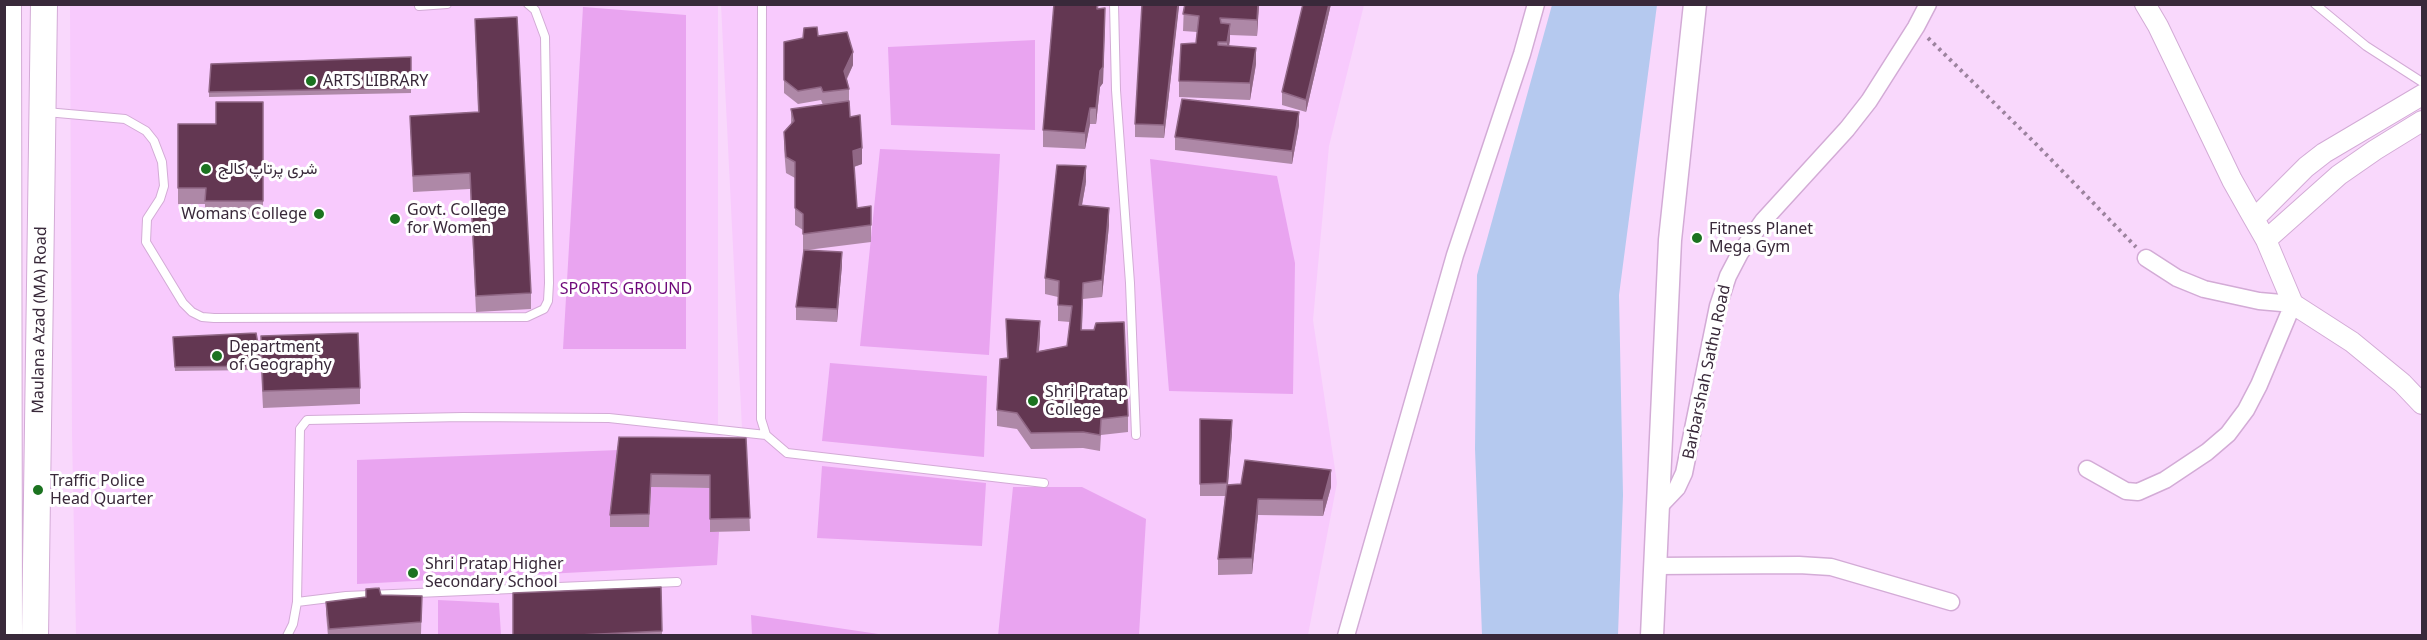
<!DOCTYPE html>
<meta charset="utf-8">
<style>
body{margin:0}
#map{position:relative;width:2427px;height:640px;overflow:hidden;background:#f9d8fc;font-family:"Noto Sans",sans-serif}
canvas{display:block}
.frame{position:absolute;inset:0;border:6px solid #39293a;pointer-events:none}
</style>
<div id="map">
<canvas width="2427" height="640"></canvas>
<div class="frame"></div>
</div>
<script>
const context = document.querySelector('canvas').getContext('2d');
context.lineJoin = 'round';
function fill(path, color) {
  context.fillStyle = color;
  context.fill(path, 'evenodd');
}
function toPath(rows) {
  const path = new Path2D();
  for (const r of rows) {
    path.moveTo(r[0], r[1]);
    for (let i = 2; i < r.length; i += 2) path.lineTo(r[i], r[i + 1]);
  }
  return path;
}
function strokePath(path, color, width, dash) {
  context.strokeStyle = color;
  context.lineWidth = width;
  context.lineCap = dash ? 'butt' : 'round';
  context.setLineDash(dash || []);
  context.stroke(path);
}
function label(font, color, halo, rows, align = 'center') {
  context.font = font + ' "Noto Sans",Vazirmatn,sans-serif';
  context.lineWidth = 6;
  context.setLineDash([]);
  context.textBaseline = 'middle';
  context.strokeStyle = halo;
  context.fillStyle = color;
  for (const [text, x, y, turn = 0] of rows) {
    context.save();
    context.translate(x, y);
    context.rotate((+turn || 0) * Math.PI / 180);
    context.textAlign = isNaN(turn) ? turn : align;
    if (halo) context.strokeText(text, 0, 0);
    context.fillText(text, 0, 0);
    context.restore();
  }
}
fill(toPath([
 [70,5,718,5,718,433,743,449,721,5,1364,5,1329,146,1313,320,1337,483,1308,635,76,635,72,434]
]), '#f8cafd');
fill(toPath([
 [583,7,686,15,686,349,563,349],
 [1035,40,1035,130,891,125,888,47],
 [880,149,1000,154,989,355,860,346],
 [1150,159,1277,176,1295,263,1293,394,1169,391],
 [830,363,987,376,984,457,822,441],
 [619,450,649,527,651,487,710,488,710,531,719,532,717,565,357,584,357,460],
 [822,466,986,483,982,546,817,538],
 [1013,487,1082,487,1146,519,1139,635,998,636],
 [438,600,499,603,501,635,438,635],
 [751,615,885,635,752,635]
]), '#e9a4f0');
fill(toPath([
 [1552,5,1657,5,1619,295,1623,495,1618,635,1482,635,1475,449,1477,275]
]), '#b5c9ef');
const service = toPath([
 [762,4,761,419,766,435,787,453,1044,483],
 [1114,4,1116,90,1130,283,1136,435],
 [2315,4,2366,46,2422,82],
 [419,6,447,4],
 [46,112,125,119,146,131,154,141,162,162,164,186,160,199,147,219,146,242,183,303,192,312,202,317,214,318,527,317,544,309,548,301,549,283,545,37,535,10,528,4],
 [297,602,346,596,677,582],
 [287,636,293,624,297,602,300,429,307,420,463,417,609,418,766,435]
]);
const minor = toPath([
 [2087,469,2126,491,2138,492,2165,480,2207,452,2228,434,2246,410,2259,385,2293,304,2259,301,2204,289,2177,278,2146,258],
 [1656,510,1677,488,1684,473,1718,306,1728,276,1740,253,1763,221,1847,129,1869,101,1916,27,1928,4],
 [1655,566,1799,565,1831,567,1951,602],
 [1346,636,1455,255,1522,54,1536,4]
]);
const tertiary = toPath([
 [2145,4,2158,26,2232,180,2254,219],
 [2422,95,2324,153,2306,167,2254,219,2266,240,2293,304,2352,342,2402,383,2422,404],
 [2266,240,2339,175,2375,150,2422,121]
]);
const secondary = toPath([
 [1652,636,1670,240,1695,4]
]);
const primary = toPath([
 [8,4,9,636],
 [35,636,44,4]
]);
strokePath(service, '#d3abd6', 10);
strokePath(minor, '#d3abd6', 19);
strokePath(tertiary, '#d3abd6', 22);
strokePath(secondary, '#d3abd6', 25);
strokePath(primary, '#d3abd6', 28);
strokePath(toPath([
 [1928,38,2038,146,2136,247]
]), '#9c839e', 4, [3, 4.5]);
strokePath(service, '#fff', 8);
strokePath(minor, '#fff', 16);
strokePath(tertiary, '#fff', 20);
strokePath(secondary, '#fff', 22);
strokePath(primary, '#fff', 26);
fill(toPath([
 [1099,4,1098,9,1105,24,1103,83,1100,87,1096,124,1090,124,1085,149,1043,147,1043,130],
 [1179,4,1164,138,1135,137,1135,124],
 [1184,4,1259,4,1257,36,1230,35,1229,46,1256,64,1250,100,1179,97,1179,81,1196,43,1197,32,1183,31],
 [1303,4,1331,4,1306,112,1282,105,1282,92],
 [475,19,531,293,531,309,476,312,470,189,413,192,410,116,478,112],
 [818,36,853,65,847,79,849,89,849,102,850,117,862,164,854,167,857,208,871,206,871,242,807,250,842,265,837,322,796,320,796,307,804,250,803,251,803,230,795,225,795,178,786,173,784,149,784,132,791,125,791,109,823,105,821,100,798,104,784,93,784,42],
 [411,57,411,93,209,97,209,92],
 [263,102,263,217,205,217,205,204,178,204,178,124,216,124],
 [1299,125,1292,164,1175,150,1175,137],
 [1086,182,1082,205,1109,225,1102,297,1083,299,1082,330,1128,416,1128,432,1101,435,1100,451,1083,448,1031,449,1017,429,997,426,997,410,1007,358,1006,319,1040,337,1039,351,1067,346,1070,322,1058,321,1058,297,1045,294,1045,278],
 [261,336,360,388,360,404,263,408,261,370,175,371,173,337,261,363],
 [1200,419,1232,432,1228,485,1331,487,1323,516,1258,515,1252,574,1218,575,1218,559,1225,496,1200,496],
 [619,437,746,438,750,531,710,532,710,488,651,487,649,527,610,527,610,515],
 [661,587,662,636,513,636],
 [381,595,422,596,421,634,405,636,328,636,326,614,326,602]
]), '#ae88a7');
fill(toPath([
 [1178,4,1179,4,1179,7,1164,138,1164,125],
 [1258,4,1259,4,1257,36,1257,20],
 [1329,4,1331,4,1306,112,1306,100],
 [1105,8,1103,83,1100,87,1096,124,1096,108],
 [1230,24,1230,40,1227,58,1227,42],
 [1256,48,1256,64,1250,100,1250,83],
 [853,52,853,65,844,84,844,71],
 [1090,108,1090,124,1085,149,1085,133],
 [1299,112,1299,125,1292,164,1292,151],
 [862,148,862,164,853,167,853,151],
 [1086,166,1086,182,1079,221,1079,205],
 [1109,208,1109,225,1102,297,1102,280],
 [842,252,842,265,837,322,837,309],
 [1040,321,1040,337,1037,368,1037,352],
 [1232,420,1232,432,1227,496,1227,483],
 [1331,470,1331,487,1323,516,1323,500],
 [1258,499,1258,515,1252,574,1252,558]
]), '#906785');
const building = toPath([
 [1054,4,1097,4,1097,9,1105,8,1103,67,1100,71,1096,108,1090,108,1085,133,1043,130,1054,4],
 [1142,4,1178,4,1164,125,1135,124,1142,4],
 [1185,4,1258,4,1257,20,1220,18,1221,23,1230,24,1227,42,1218,42,1218,45,1256,48,1250,83,1179,81,1181,44,1196,43,1199,16,1183,14,1185,4],
 [1303,4,1329,4,1306,100,1282,92,1303,4],
 [517,17,531,293,476,296,470,173,413,176,410,116,479,112,475,19,517,17],
 [817,27,818,36,847,32,853,52,844,71,849,89,823,92,821,87,798,91,784,80,784,42,803,38,804,28,817,27],
 [411,57,411,88,209,92,211,64,411,57],
 [1182,99,1299,112,1292,151,1175,137,1182,99],
 [849,101,850,117,860,115,862,148,853,151,857,208,871,206,871,225,803,234,803,214,795,208,795,162,786,157,784,132,794,121,791,109,849,101],
 [216,102,263,102,263,201,205,201,206,188,178,188,178,124,216,124,216,102],
 [1057,165,1086,166,1079,205,1109,208,1102,280,1083,283,1081,330,1094,330,1096,323,1124,322,1128,416,1101,419,1100,435,1083,432,1031,433,1017,413,997,410,1000,359,1008,358,1006,319,1040,321,1037,352,1067,346,1072,306,1058,305,1059,281,1045,278,1057,165],
 [804,250,842,252,837,309,796,307,804,250],
 [256,333,262,366,175,367,173,337,256,333],
 [358,333,360,388,263,391,261,336,358,333],
 [1200,419,1232,420,1227,483,1200,484,1200,419],
 [619,437,746,438,750,518,710,519,710,475,651,474,649,514,610,515,619,437],
 [1245,460,1331,470,1323,500,1258,499,1252,558,1218,559,1227,485,1241,484,1245,460],
 [661,587,662,631,558,636,513,636,513,593,661,587],
 [379,588,381,595,422,596,421,622,329,629,326,602,366,597,366,589,379,588]
]);
fill(building, '#633752');
strokePath(building, '#906785', 1.5);
for (const [x, y, r, color] of [
 [311,81,6,"#1b7320"],
 [206,169,6,"#1b7320"],
 [319,214,6,"#1b7320"],
 [395,219,6,"#1b7320"],
 [1697,238,6,"#1b7320"],
 [217,356,6,"#1b7320"],
 [1033,401,6,"#1b7320"],
 [38,490,6,"#1b7320"],
 [413,573,6,"#1b7320"]
]) {
  const dot = new Path2D();
  dot.arc(x, y, r, 0, 2 * Math.PI);
  context.fillStyle = color;
  context.fill(dot);
  strokePath(dot, '#fff', 2);
}
label('16px', '#39293a', '#fff', [
 ["ARTS LIBRARY",323,81],
 ["شری پرتاپ کالج",218,169],
 ["Govt. College",407,210],
 ["for Women",407,228],
 ["Womans College",307,214,"right"],
 ["Fitness Planet",1709,229],
 ["Mega Gym",1709,247],
 ["Department",229,347],
 ["of Geography",229,365],
 ["Shri Pratap",1045,392],
 ["College",1045,410],
 ["Traffic Police",50,481],
 ["Head Quarter",50,499],
 ["Shri Pratap Higher",425,564],
 ["Secondary School",425,582]
], 'left');
label('16px', '#6d0778', '#fff', [
 ["SPORTS GROUND",626,289]
]);
label('16px', '#39293a', '#fff', [
 ["Maulana Azad (MA) Road",40,320,-89],
 ["Barbarshah Sathu Road",1707,372,-78]
]);
</script>
